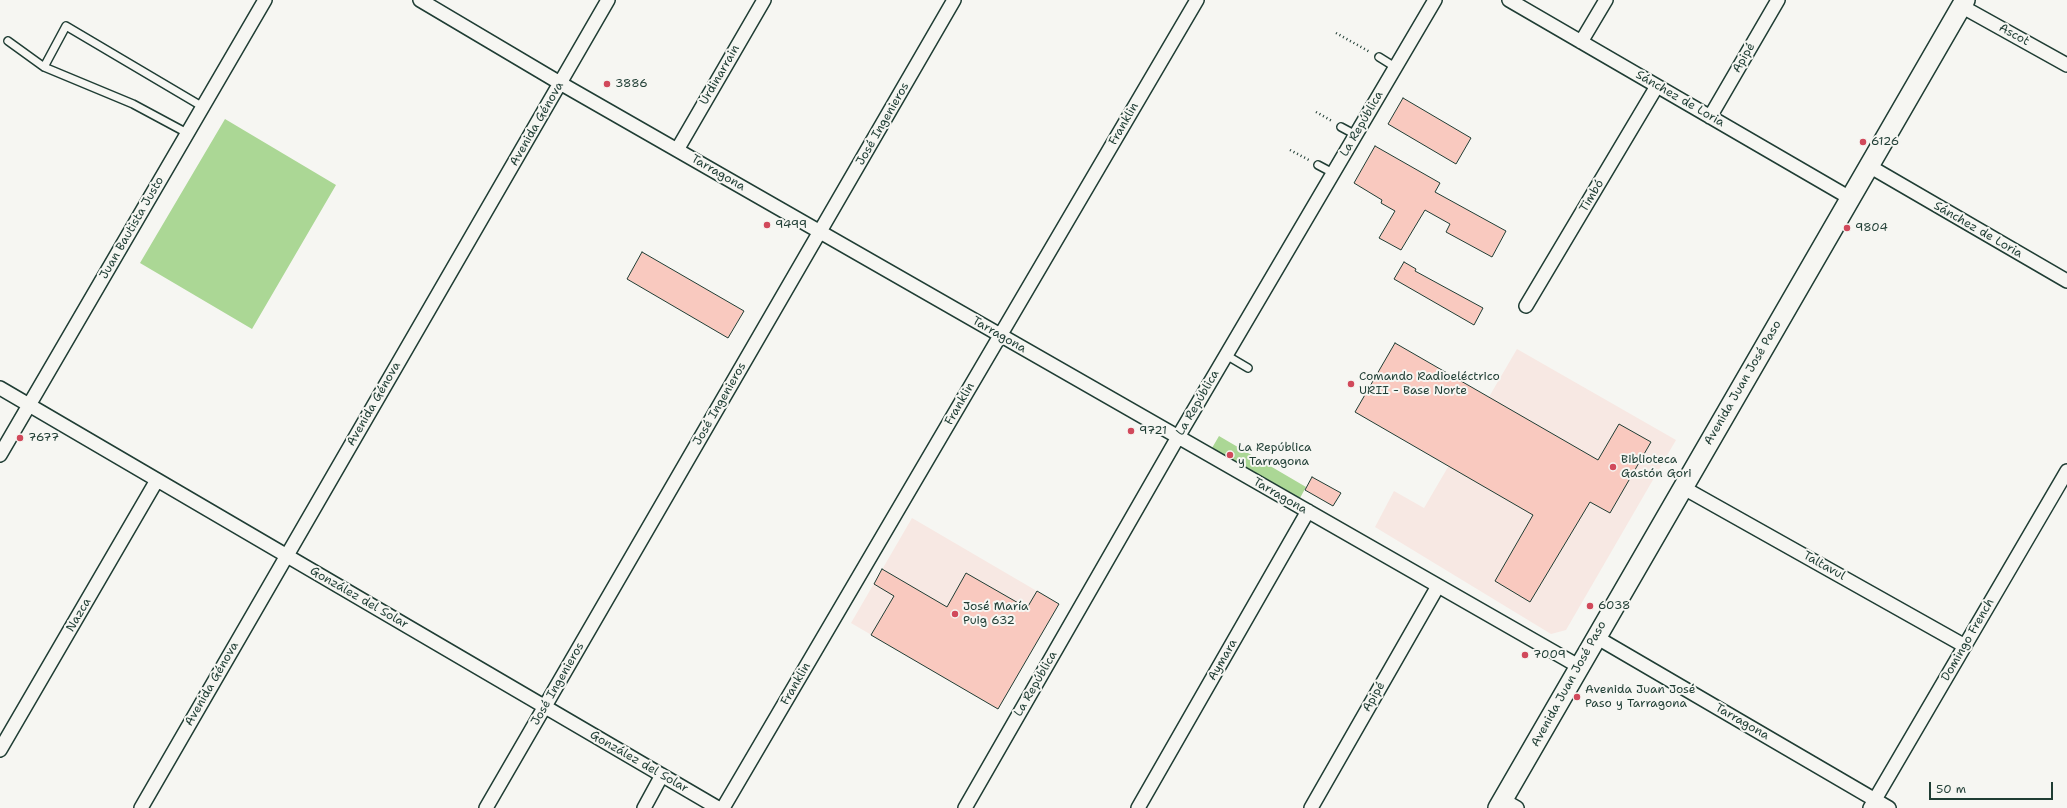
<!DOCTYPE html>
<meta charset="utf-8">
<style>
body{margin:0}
#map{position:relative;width:2067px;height:808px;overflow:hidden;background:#f6f6f2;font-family:"Shantell Sans",sans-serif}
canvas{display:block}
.scale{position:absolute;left:1929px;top:782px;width:124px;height:18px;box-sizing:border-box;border:2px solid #1f3d34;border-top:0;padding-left:5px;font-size:12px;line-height:14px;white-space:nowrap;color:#1f3d34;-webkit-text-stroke:3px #f6f6f2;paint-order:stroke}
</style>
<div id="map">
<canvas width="2067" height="808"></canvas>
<div class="scale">50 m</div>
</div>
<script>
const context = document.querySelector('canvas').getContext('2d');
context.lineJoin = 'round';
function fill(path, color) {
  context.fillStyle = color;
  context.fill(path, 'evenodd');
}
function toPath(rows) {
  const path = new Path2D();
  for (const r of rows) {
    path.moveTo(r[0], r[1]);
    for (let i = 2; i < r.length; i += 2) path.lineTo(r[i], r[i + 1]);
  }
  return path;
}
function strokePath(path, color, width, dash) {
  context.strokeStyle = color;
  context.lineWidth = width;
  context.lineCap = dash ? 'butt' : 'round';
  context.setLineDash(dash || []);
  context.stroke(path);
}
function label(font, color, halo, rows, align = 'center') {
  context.font = font + ' "Shantell Sans",sans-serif';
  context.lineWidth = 4;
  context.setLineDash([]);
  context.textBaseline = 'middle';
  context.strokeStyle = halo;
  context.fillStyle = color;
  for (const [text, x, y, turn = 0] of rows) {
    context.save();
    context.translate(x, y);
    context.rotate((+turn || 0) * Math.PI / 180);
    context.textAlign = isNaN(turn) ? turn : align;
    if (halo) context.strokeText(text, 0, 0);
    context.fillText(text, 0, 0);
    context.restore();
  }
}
fill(toPath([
 [1517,349,1676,440,1566,630,1551,634,1375,527,1394,491,1424,508],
 [912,518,1059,604,998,709,851,623]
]), '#f7e8e3');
fill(toPath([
 [225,119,336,185,252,329,140,263],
 [1219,436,1306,487,1300,498,1212,448]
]), '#abd795');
const building = toPath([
 [1403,98,1471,138,1456,164,1388,124,1403,98],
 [1375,146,1440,183,1435,192,1506,231,1492,257,1446,232,1450,224,1425,210,1401,250,1379,238,1395,211,1381,203,1382,200,1354,183,1375,146],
 [642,252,744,311,728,338,627,279,642,252],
 [1404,262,1416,269,1415,271,1483,308,1474,325,1394,279,1404,262],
 [1395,343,1598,460,1619,424,1651,442,1610,513,1590,502,1530,602,1495,581,1533,515,1355,412,1395,343],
 [1312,477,1341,493,1333,506,1305,490,1312,477],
 [882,569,947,607,966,573,1027,608,1037,591,1059,604,998,709,871,635,894,596,874,584,882,569]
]);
fill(building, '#f9c9bf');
strokePath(building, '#1f3d34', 1);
const lane = toPath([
 [8,41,44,67,133,104,187,133],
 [1379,57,1395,67],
 [44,67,66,26,203,107],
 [1341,127,1356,135],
 [1318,165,1333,173],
 [1226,355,1248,368]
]);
const street = toPath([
 [420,0,560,83,1580,667],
 [1509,0,1850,198],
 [1961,6,2067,65],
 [1581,42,1606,0],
 [1710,117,1778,0],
 [677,150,764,0],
 [1869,166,2067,281],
 [1526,306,1657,86],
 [0,388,718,808],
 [0,455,265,0],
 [1682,487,1965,646],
 [1596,637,1889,808],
 [0,750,157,480],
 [1503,800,1517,808],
 [141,808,608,0],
 [486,808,954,0],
 [644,808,662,775],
 [723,808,1197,0],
 [965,808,1178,437,1435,0],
 [1138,808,1308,511],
 [1311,808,1438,586],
 [1870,808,2067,471]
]);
const secondary = toPath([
 [1498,808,1965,0]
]);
strokePath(lane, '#1f3d34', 10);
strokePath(street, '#1f3d34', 16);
strokePath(secondary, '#1f3d34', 22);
strokePath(toPath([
 [1336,33,1370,52],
 [1316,112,1332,121],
 [1290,150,1309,160]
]), '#1f3d34', 2.5, [1, 3]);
strokePath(lane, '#f6f6f2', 7);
strokePath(street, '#f6f6f2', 13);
strokePath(secondary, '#f6f6f2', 19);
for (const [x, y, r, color] of [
 [607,84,4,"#d1495b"],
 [1863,142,4,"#d1495b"],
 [767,225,4,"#d1495b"],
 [1847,228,4,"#d1495b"],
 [1351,384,4,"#d1495b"],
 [1131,431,4,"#d1495b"],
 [20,438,4,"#d1495b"],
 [1230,455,4,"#d1495b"],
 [1613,467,4,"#d1495b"],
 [1590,606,4,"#d1495b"],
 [955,614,4,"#d1495b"],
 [1525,655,4,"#d1495b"],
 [1577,697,4,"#d1495b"]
]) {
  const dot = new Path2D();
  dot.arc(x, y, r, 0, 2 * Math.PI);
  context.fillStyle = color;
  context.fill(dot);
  strokePath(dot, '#f6f6f2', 1.5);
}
label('12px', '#1f3d34', '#f6f6f2', [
 ["Ascot",2014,35,29],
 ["Apipé",1744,58,-60],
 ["Urdinarrain",720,75,-60],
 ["Sánchez de Loria",1680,99,30],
 ["Avenida Génova",537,124,-60],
 ["José Ingenieros",883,124,-60],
 ["Franklin",1124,124,-60],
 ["La República",1362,124,-60],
 ["Tarragona",718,173,30],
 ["Timbó",1592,196,-59],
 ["Juan Bautista Justo",132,228,-60],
 ["Sánchez de Loria",1978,230,30],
 ["Tarragona",999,335,30],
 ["Avenida Juan José Paso",1743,383,-60],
 ["La República",1198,403,-60],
 ["Avenida Génova",374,404,-60],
 ["José Ingenieros",720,404,-60],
 ["Franklin",960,404,-60],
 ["Tarragona",1280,496,30],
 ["Taltavul",1824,566,29],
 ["González del Solar",359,598,30],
 ["Nazca",79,615,-60],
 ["Domingo French",1968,640,-60],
 ["Aymara",1223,660,-60],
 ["Avenida Génova",212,684,-60],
 ["José Ingenieros",558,684,-60],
 ["Franklin",796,684,-60],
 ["La República",1036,684,-60],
 ["Avenida Juan José Paso",1569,684,-61],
 ["Apipé",1374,697,-60],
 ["Tarragona",1742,722,30],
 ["González del Solar",639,762,30]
]);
label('12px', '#1f3d34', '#f6f6f2', [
 ["3886",615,84],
 ["6126",1871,142],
 ["9499",775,225],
 ["9804",1855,228],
 ["Comando Radioeléctrico",1359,377],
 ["URII - Base Norte",1359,391],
 ["9721",1139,431],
 ["7677",28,438],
 ["La República",1238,448],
 ["y Tarragona",1238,462],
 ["Biblioteca",1621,460],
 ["Gastón Gori",1621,474],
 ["6038",1598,606],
 ["José María",963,607],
 ["Puig 632",963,621],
 ["7009",1533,655],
 ["Avenida Juan José",1585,690],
 ["Paso y Tarragona",1585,704]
], 'left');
</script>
